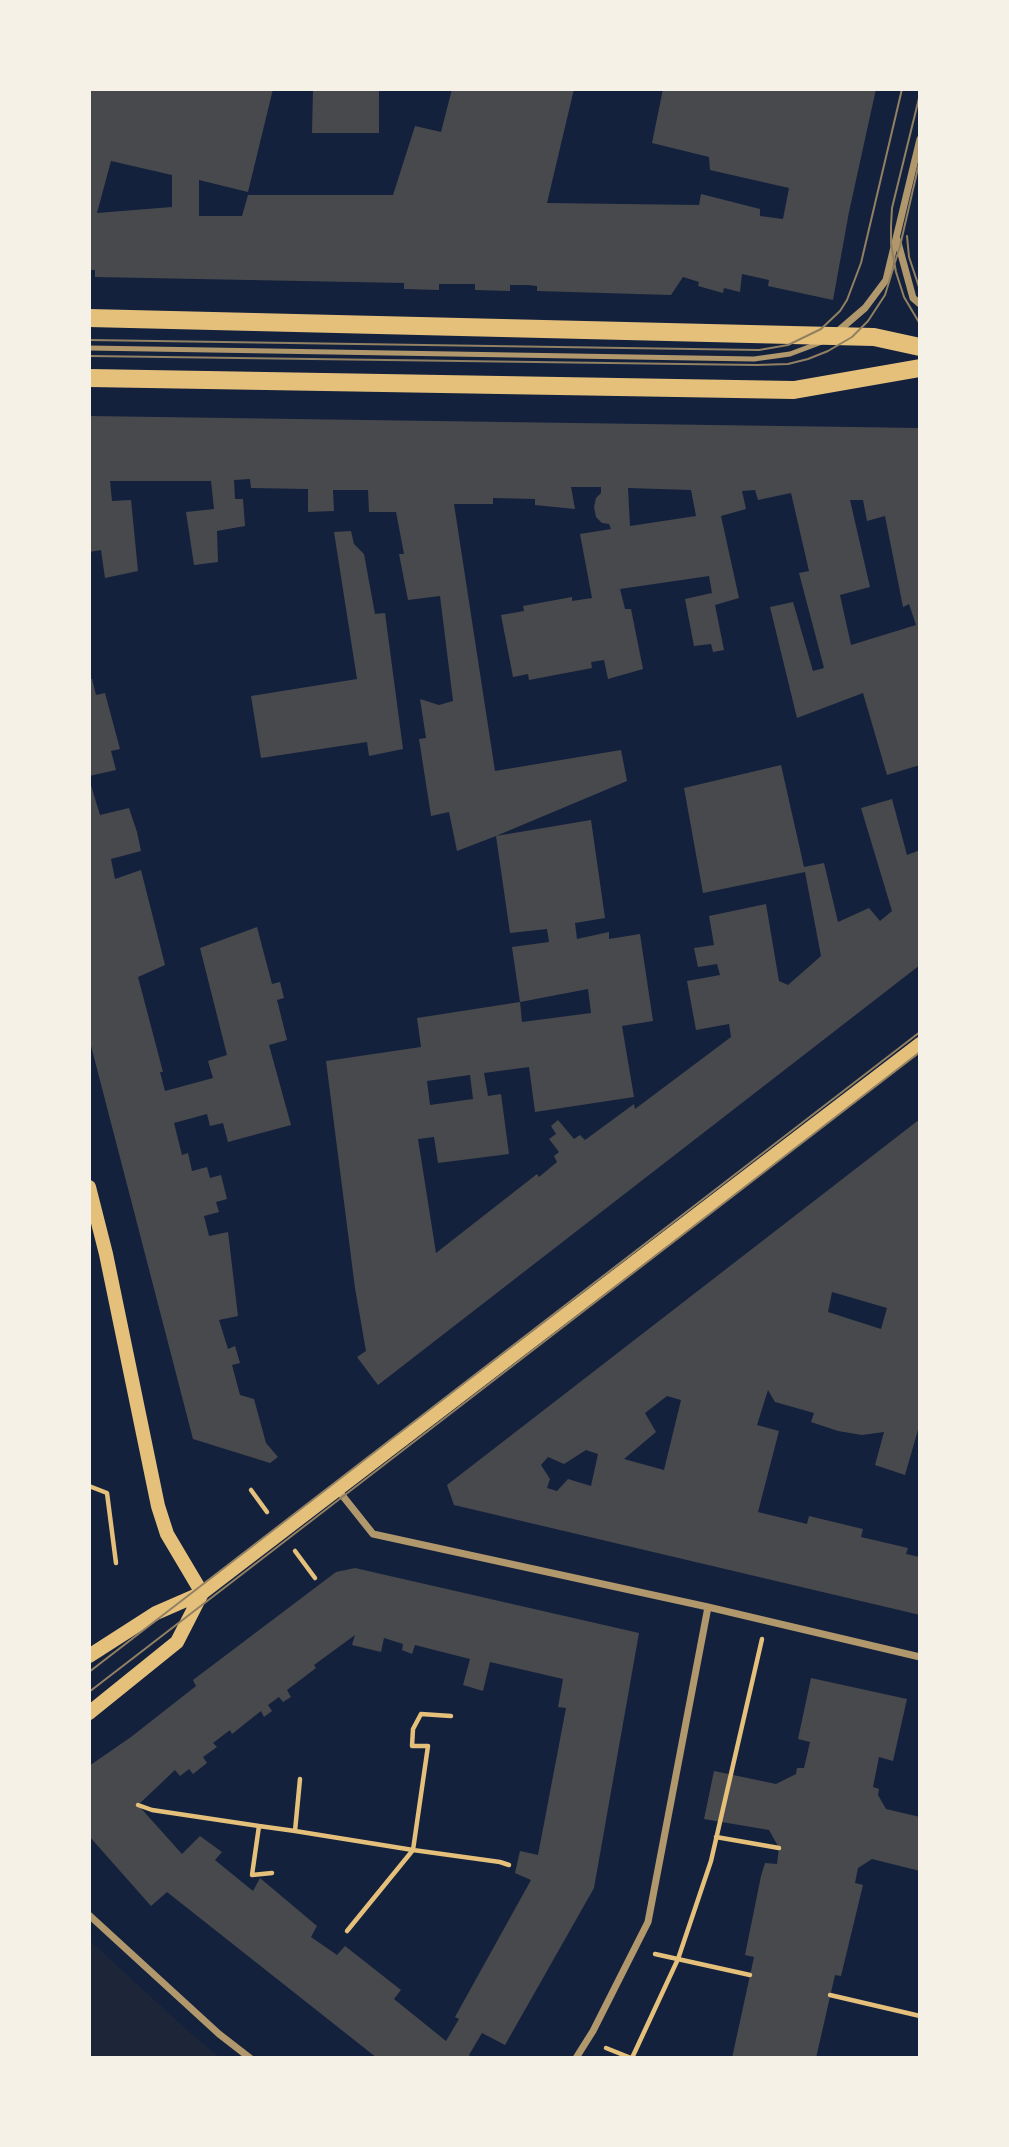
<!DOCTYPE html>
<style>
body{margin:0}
#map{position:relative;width:1009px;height:2147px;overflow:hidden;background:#14213d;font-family:Jost,sans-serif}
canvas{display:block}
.frame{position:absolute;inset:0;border:91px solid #f6f1e7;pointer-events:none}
</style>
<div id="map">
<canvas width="1009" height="2147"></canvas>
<div class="frame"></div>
</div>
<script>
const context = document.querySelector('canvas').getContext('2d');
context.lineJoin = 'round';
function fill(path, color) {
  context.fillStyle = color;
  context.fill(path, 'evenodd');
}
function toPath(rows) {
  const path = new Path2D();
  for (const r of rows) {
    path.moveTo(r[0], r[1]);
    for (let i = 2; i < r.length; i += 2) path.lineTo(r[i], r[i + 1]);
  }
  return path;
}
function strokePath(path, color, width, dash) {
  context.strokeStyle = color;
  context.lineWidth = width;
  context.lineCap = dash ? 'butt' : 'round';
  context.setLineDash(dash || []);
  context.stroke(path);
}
fill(toPath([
 [89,1940,187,2030,220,2058,89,2058]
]), '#1d2539');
fill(toPath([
 [89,89,273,89,248,192,199,180,199,216,242,216,248,195,393,195,415,126,441,132,452,89,574,89,547,203,699,205,701,194,760,209,760,216,783,219,789,188,710,170,709,157,652,143,663,89,876,89,849,212,833,300,768,286,769,280,742,274,740,292,724,288,723,293,698,286,699,282,683,277,671,295,537,291,537,286,528,285,510,285,510,291,475,290,475,284,439,284,439,290,404,289,404,283,95,277,95,270,89,270],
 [111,161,172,175,172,207,97,213],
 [313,89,379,89,379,133,312,133],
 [89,416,920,428,920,765,887,775,863,693,797,718,770,607,793,602,813,671,824,668,799,573,809,571,791,493,758,500,755,490,742,491,746,509,721,516,739,598,715,605,724,650,713,652,711,644,694,646,685,599,712,593,709,576,620,589,625,609,631,609,643,669,608,679,604,660,591,662,592,668,529,680,528,674,513,677,501,615,524,611,523,606,572,597,572,601,592,598,580,534,611,529,609,524,602,523,596,517,594,507,596,498,601,493,601,487,571,487,575,509,535,505,535,499,493,498,493,504,454,504,495,771,621,750,627,781,496,836,591,820,605,918,575,923,577,939,609,932,609,939,640,934,653,1021,622,1026,634,1097,535,1112,529,1067,484,1073,488,1096,501,1094,509,1154,438,1163,434,1137,418,1139,436,1253,537,1174,539,1177,557,1162,554,1156,559,1152,549,1139,556,1134,551,1126,558,1120,574,1139,580,1135,585,1140,634,1104,635,1109,731,1037,729,1024,696,1030,687,981,720,975,717,964,698,967,694,948,714,945,709,916,766,904,779,981,788,985,821,956,805,872,703,893,684,788,781,765,804,867,824,863,838,922,869,908,880,921,892,911,861,808,892,799,907,855,920,850,920,965,378,1385,357,1357,366,1351,355,1288,326,1061,421,1047,417,1018,520,1002,522,1022,591,1013,588,989,520,1002,512,947,549,942,547,929,510,933,496,836,457,851,449,812,431,816,419,739,426,738,420,699,439,705,453,701,440,596,408,600,399,554,404,554,396,512,369,512,368,490,333,490,334,511,308,512,308,489,251,488,250,479,234,480,235,499,243,499,245,526,217,531,218,562,194,565,186,512,214,509,211,481,110,481,112,501,131,500,138,571,105,578,101,550,89,552],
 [628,488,691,490,696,516,630,526],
 [850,500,863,500,867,521,885,516,903,607,909,604,916,625,851,645,840,595,870,587],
 [470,1075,473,1099,430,1105,427,1081],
 [351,531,354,544,364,554,375,614,385,613,403,749,369,756,367,742,261,758,251,696,357,679,334,532],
 [89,679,92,679,96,695,105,693,120,749,111,751,116,770,89,776],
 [90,782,100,815,129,808,137,832,141,851,111,859,115,879,141,870,165,965,138,977,163,1072,160,1072,165,1091,213,1078,208,1061,227,1055,200,948,257,927,272,984,280,982,284,998,277,1000,287,1040,269,1045,291,1125,228,1142,223,1123,210,1126,207,1114,174,1123,182,1155,188,1153,192,1171,207,1167,210,1178,221,1175,227,1199,216,1202,219,1212,204,1216,209,1236,228,1232,238,1316,219,1320,228,1349,235,1346,240,1363,232,1365,240,1395,254,1399,266,1443,278,1457,270,1463,193,1439,89,1038],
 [920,1119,920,1423,905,1475,875,1465,884,1432,862,1435,838,1431,811,1422,814,1413,775,1402,768,1390,757,1425,779,1431,758,1512,807,1524,809,1516,863,1529,861,1537,908,1548,906,1554,920,1557,920,1615,454,1505,447,1485],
 [832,1292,887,1308,881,1329,828,1312],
 [667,1396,681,1400,664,1470,624,1459,656,1432,645,1413],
 [586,1450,598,1454,591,1486,568,1479,557,1491,547,1488,550,1479,541,1465,548,1457,564,1464],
 [355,1568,639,1633,594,1888,505,2045,482,2033,469,2055,472,2058,377,2058,167,1892,151,1906,89,1836,89,1766,131,1737,196,1686,193,1680,336,1572],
 [355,1635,352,1645,381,1652,384,1638,403,1644,402,1650,412,1654,415,1645,470,1659,463,1685,483,1691,490,1662,563,1679,558,1707,566,1708,538,1855,520,1851,515,1873,531,1880,455,2017,459,2019,446,2041,394,1999,401,1990,345,1946,337,1955,311,1937,317,1926,260,1878,253,1891,215,1860,222,1852,200,1836,182,1854,138,1805,175,1770,180,1776,189,1769,193,1774,207,1763,203,1757,217,1747,213,1743,230,1730,232,1734,261,1711,264,1717,272,1711,268,1705,279,1697,283,1702,291,1697,287,1690,316,1668,314,1665],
 [811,1678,907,1699,893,1761,879,1757,873,1787,879,1789,878,1795,886,1809,920,1817,920,1871,872,1859,858,1868,855,1883,863,1885,841,1976,835,1975,816,2058,732,2058,754,1957,745,1955,761,1876,765,1863,777,1864,779,1848,769,1830,704,1819,714,1771,776,1784,796,1774,797,1768,804,1768,810,1742,798,1739]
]), '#48494c');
strokePath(toPath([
 [89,1486,107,1493,116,1563],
 [251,1490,267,1512],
 [295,1551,315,1578],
 [451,1716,421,1714,413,1729,412,1746,428,1746,413,1850,500,1862,509,1865],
 [138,1805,152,1810,259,1826],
 [295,1831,413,1850,347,1931],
 [716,1837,779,1848],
 [272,1873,252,1875,259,1826,295,1831,300,1779],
 [655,1954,750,1975],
 [830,1995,920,2016],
 [606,2048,631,2058],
 [632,2058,678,1959,711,1861,762,1639]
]), '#e5c07b', 4.5);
strokePath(toPath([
 [89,348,754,359,790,354,822,342]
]), '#b1986c', 5);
strokePath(toPath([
 [897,239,913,298,920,304],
 [837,332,865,308,886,280,920,139],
 [338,1490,373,1534,708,1607,920,1657],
 [89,1915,219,2034,250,2058],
 [576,2058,593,2031,648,1922,708,1607]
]), '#b1986c', 7);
strokePath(toPath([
 [89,1187,106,1254,158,1506,167,1534,202,1593],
 [89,1656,156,1613,202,1593,920,1044],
 [89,1713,177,1642,202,1593]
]), '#e5c07b', 14);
strokePath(toPath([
 [89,318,874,337,920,347],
 [89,378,794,390,920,368]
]), '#e5c07b', 18);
strokePath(toPath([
 [920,94,892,208,891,226,891,244,896,272,904,297,920,324],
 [907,236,909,257,920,290],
 [89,340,759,350,788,345,821,329,840,311,847,300,861,263,902,89],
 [89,356,757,365,788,364,808,359,828,351,852,337,868,321,885,295,900,246,920,159],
 [89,1672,920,1032],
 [89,1692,920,1052]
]), '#918062', 2);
</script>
